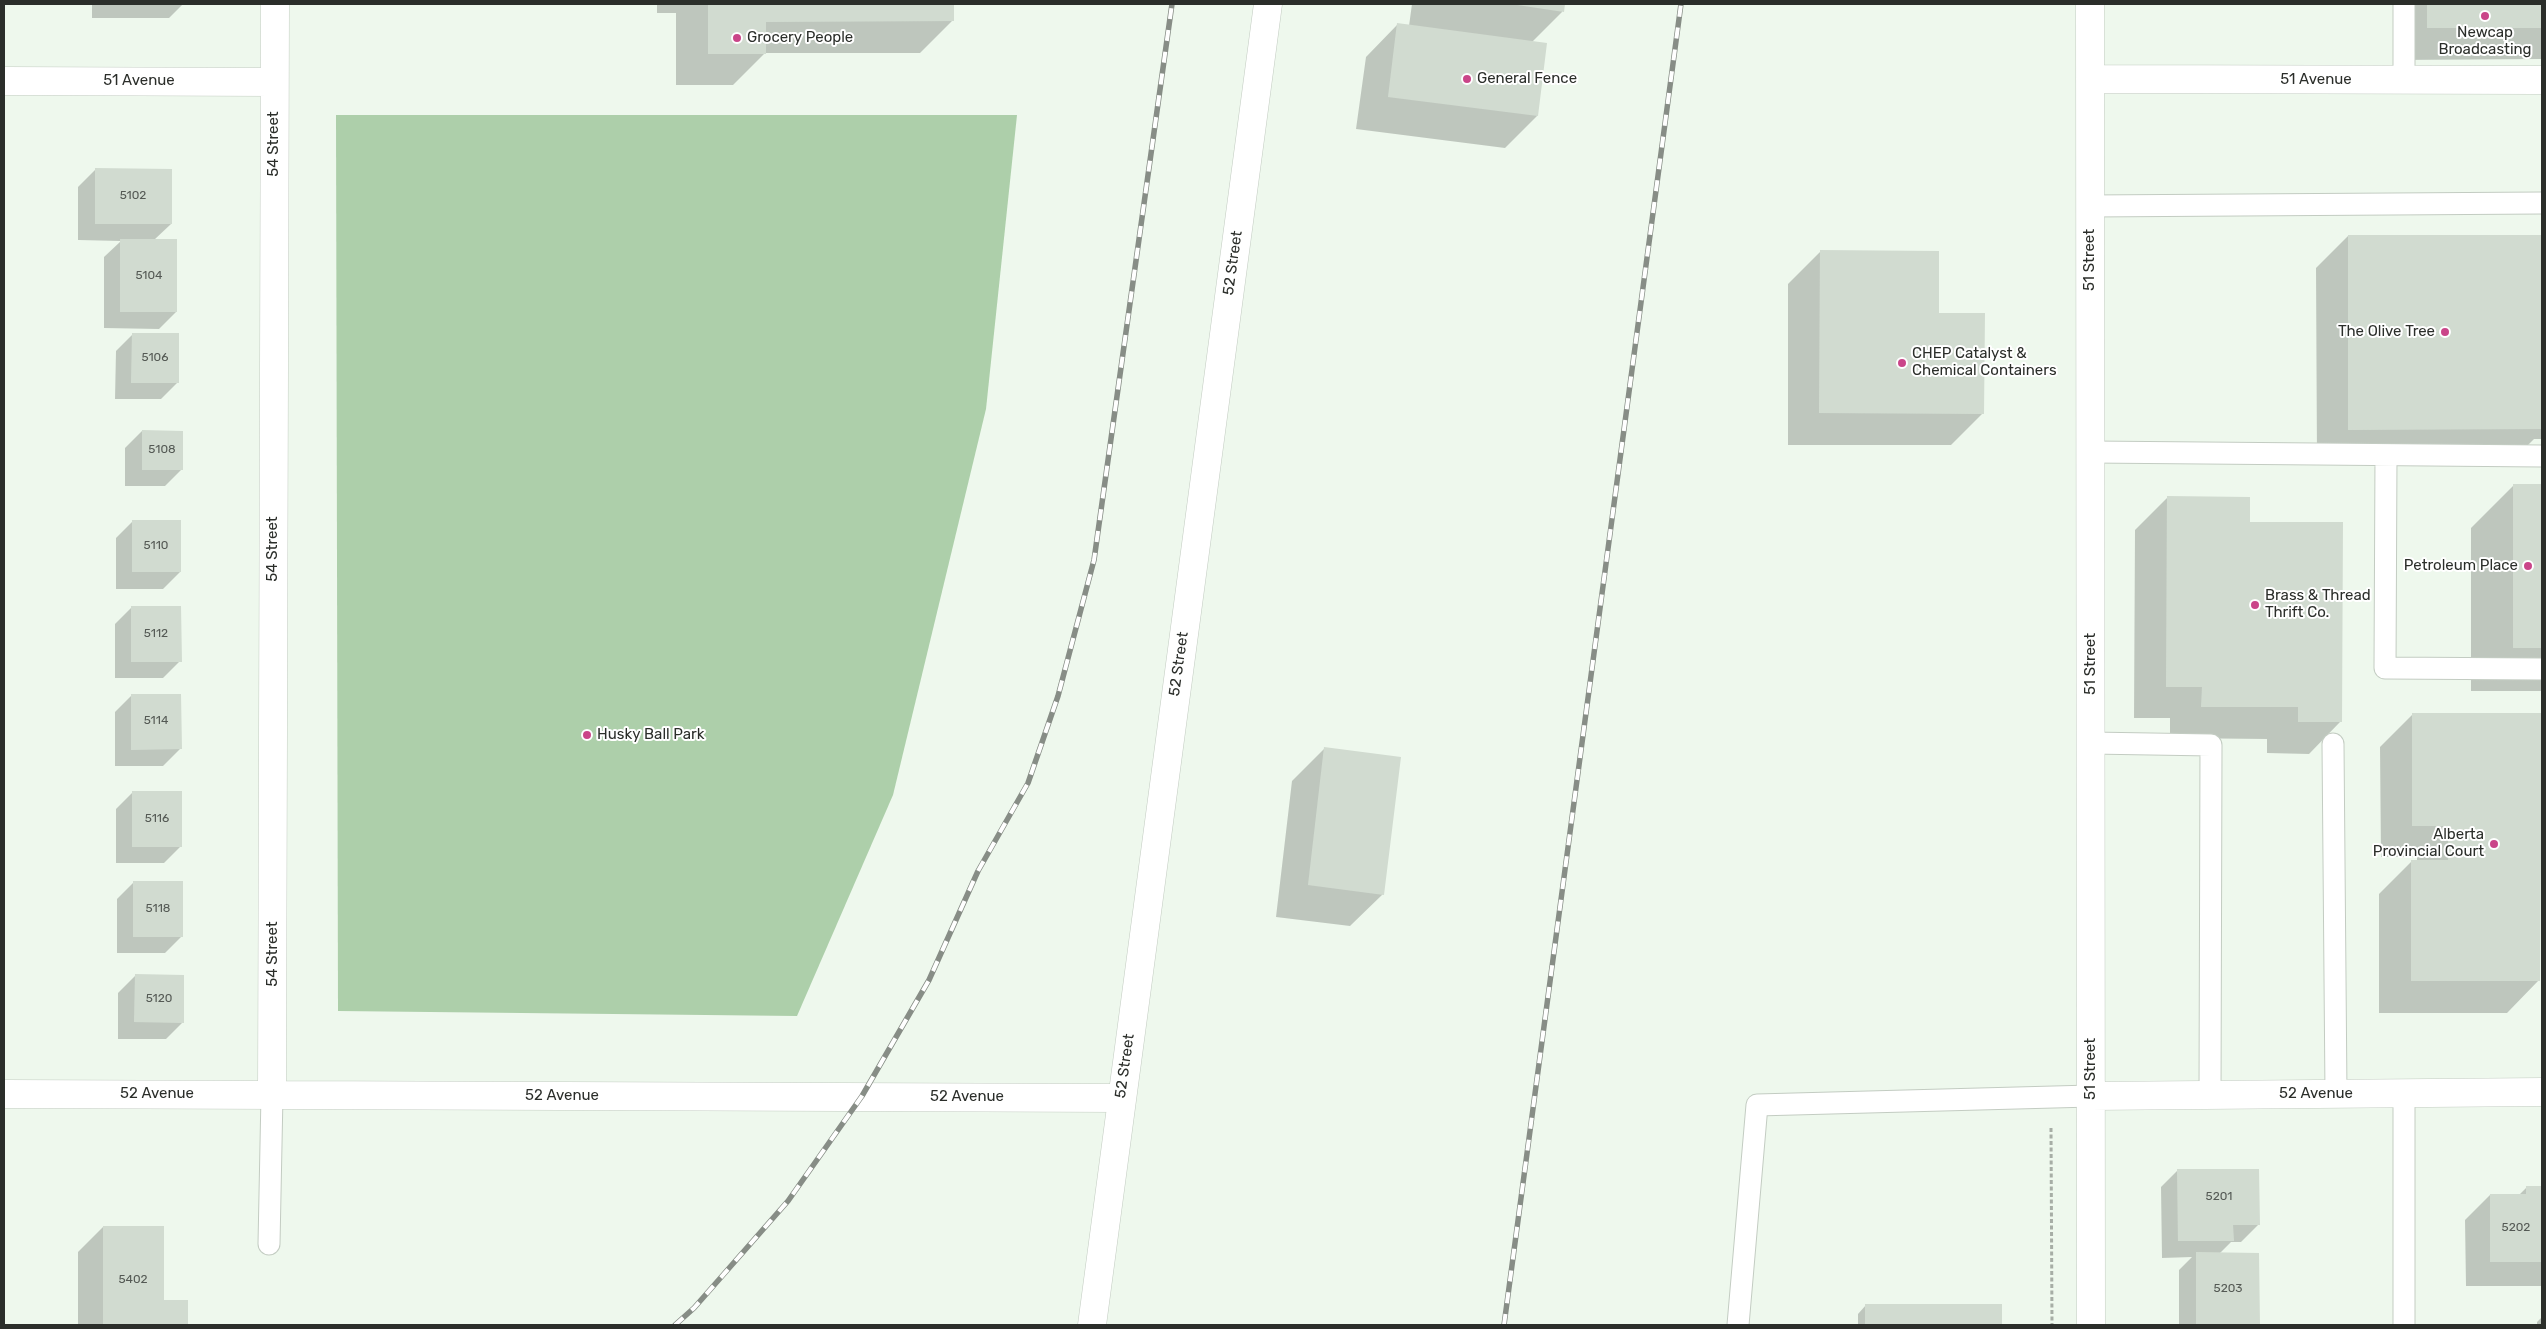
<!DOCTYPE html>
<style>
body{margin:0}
#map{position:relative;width:2546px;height:1329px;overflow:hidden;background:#eef8ed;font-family:Rubik,sans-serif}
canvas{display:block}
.frame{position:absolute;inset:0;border:5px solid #2b2e2a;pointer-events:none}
</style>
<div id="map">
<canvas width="2546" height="1329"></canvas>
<div class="frame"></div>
</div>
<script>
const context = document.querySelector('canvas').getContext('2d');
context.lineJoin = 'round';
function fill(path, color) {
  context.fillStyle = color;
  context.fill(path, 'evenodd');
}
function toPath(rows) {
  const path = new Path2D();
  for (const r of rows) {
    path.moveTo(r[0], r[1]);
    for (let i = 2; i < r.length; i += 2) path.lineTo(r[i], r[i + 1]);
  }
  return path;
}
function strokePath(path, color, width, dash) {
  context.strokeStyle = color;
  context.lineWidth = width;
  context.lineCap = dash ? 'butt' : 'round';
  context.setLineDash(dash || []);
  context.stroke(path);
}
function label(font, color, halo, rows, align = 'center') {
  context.font = font + ' Rubik,sans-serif';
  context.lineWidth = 4;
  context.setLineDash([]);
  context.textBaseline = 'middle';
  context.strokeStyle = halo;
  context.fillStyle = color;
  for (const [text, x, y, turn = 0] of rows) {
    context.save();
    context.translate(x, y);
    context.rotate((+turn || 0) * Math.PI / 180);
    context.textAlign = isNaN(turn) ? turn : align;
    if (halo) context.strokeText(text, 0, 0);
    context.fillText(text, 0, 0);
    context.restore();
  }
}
fill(toPath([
 [336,115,1017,115,986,409,893,795,797,1016,338,1011]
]), '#adcfaa');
fill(toPath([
 [92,4,183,4,169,18,92,18],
 [657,4,952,4,952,21,920,53,765,53,733,85,676,85,676,13,657,13],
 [1412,4,1563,4,1562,12,1532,42,1537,116,1505,148,1356,129,1366,57,1398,24,1409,26],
 [2396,4,2542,4,2542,59,2396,60],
 [95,170,171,224,154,240,176,312,159,329,104,328,104,257,121,241,78,240,78,187],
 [2348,236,2542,236,2542,439,2534,439,2513,460,2317,461,2316,268],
 [1820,252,1983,413,1951,445,1788,445,1788,284],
 [133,334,178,382,161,399,115,399,116,351],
 [142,431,182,469,165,486,125,486,125,448],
 [2514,485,2542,485,2542,691,2471,691,2471,528],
 [2167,498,2249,524,2341,721,2309,754,2267,753,2267,739,2170,738,2170,718,2134,718,2135,530],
 [133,521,180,572,163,589,116,589,116,538],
 [132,607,180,661,163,678,115,678,115,624],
 [132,695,180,749,163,766,115,766,115,712],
 [2412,715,2542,715,2539,980,2507,1013,2379,1013,2379,894,2411,862,2417,862,2417,857,2381,857,2380,747],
 [1324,749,1383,894,1350,926,1276,917,1292,781],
 [133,792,181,846,164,863,116,863,116,809],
 [134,882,182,936,165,953,117,953,117,899],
 [135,976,183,1022,166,1039,118,1039,118,993],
 [2178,1170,2258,1225,2241,1242,2231,1242,2219,1254,2258,1254,2259,1325,2179,1325,2179,1270,2192,1257,2162,1258,2161,1187],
 [2526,1188,2542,1188,2542,1286,2466,1286,2465,1220,2490,1195,2519,1195],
 [103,1227,163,1301,186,1301,186,1325,78,1325,78,1252],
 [1866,1305,2001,1305,2001,1325,1858,1325,1858,1314],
 [2542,1317,2542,1325,2537,1325,2537,1322]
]), '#0003');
fill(toPath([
 [708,4,954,4,954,21,766,22,766,54,708,54],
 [1511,4,1565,4,1564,12],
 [2427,4,2542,4,2542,28,2427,28],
 [1397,23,1547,43,1538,116,1388,97],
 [95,168,172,169,172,224,95,224],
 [2348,235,2542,235,2542,429,2348,430],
 [120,239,177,239,177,312,120,312],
 [1820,250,1939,251,1939,313,1985,313,1984,414,1819,413],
 [132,333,179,333,179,383,131,383],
 [142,430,183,431,183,470,142,470],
 [2513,484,2542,484,2542,648,2513,648],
 [2167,496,2250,497,2250,522,2343,522,2342,722,2298,722,2298,707,2201,707,2202,687,2166,687],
 [132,520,181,520,181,572,132,572],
 [131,606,181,606,182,662,131,662],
 [131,694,181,694,182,749,131,750],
 [2412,713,2542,713,2540,981,2411,981,2411,860,2448,860,2448,826,2412,826],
 [1324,747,1401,757,1384,895,1308,885],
 [132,791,182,791,182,847,132,847],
 [133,881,183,881,183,937,133,937],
 [135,974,184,975,184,1023,134,1022],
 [2177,1169,2259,1169,2260,1225,2233,1225,2234,1241,2178,1241],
 [2526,1186,2542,1186,2542,1262,2490,1262,2490,1194,2526,1194],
 [103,1226,164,1226,164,1300,188,1300,188,1325,103,1325],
 [2196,1252,2259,1253,2260,1325,2196,1325],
 [1865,1304,2002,1304,2002,1325,1865,1325]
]), '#d1dbd0');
const service = toPath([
 [2404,80,2404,4],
 [2090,206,2542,203],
 [2091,452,2542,456],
 [2386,456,2385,668,2542,669],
 [2091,743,2211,745,2210,1095],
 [2333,744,2336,1094],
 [2404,1094,2404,1325],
 [269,1244,272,1095],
 [1738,1325,1757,1105,2091,1096]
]);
const minor = toPath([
 [2090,4,2091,1325],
 [2090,79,2542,80],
 [4,81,274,82],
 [4,1094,1121,1098],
 [272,1095,275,4],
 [2091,1096,2542,1092]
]);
const secondary = toPath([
 [1092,1325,1268,4]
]);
strokePath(service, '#c3ccc2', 23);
strokePath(minor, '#c3ccc2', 29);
strokePath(secondary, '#c3ccc2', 29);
strokePath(toPath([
 [2051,1128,2052,1325]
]), '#a7aea6', 3, [4, 2.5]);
strokePath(service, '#fff', 21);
strokePath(minor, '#fff', 28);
strokePath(secondary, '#fff', 28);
const rail = toPath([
 [675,1325,694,1308,788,1201,862,1096,929,980,978,871,1028,783,1058,696,1094,560,1172,4],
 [1504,1325,1681,4]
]);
strokePath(rail, '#878d86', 5.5);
strokePath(rail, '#fff', 4, [11]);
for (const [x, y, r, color] of [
 [2485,16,5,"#ca4589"],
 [737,38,5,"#ca4589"],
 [1467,79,5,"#ca4589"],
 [2445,332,5,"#ca4589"],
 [1902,363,5,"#ca4589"],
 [2528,566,5,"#ca4589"],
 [2255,605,5,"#ca4589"],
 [587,735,5,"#ca4589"],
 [2494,844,5,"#ca4589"]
]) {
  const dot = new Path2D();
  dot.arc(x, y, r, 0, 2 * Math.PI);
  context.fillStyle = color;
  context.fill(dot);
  strokePath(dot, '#fff', 2);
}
label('12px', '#545954', null, [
 ["5102",133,196],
 ["5104",149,276],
 ["5106",155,358],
 ["5108",162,450],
 ["5110",156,546],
 ["5112",156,634],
 ["5114",156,721],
 ["5116",157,819],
 ["5118",158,909],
 ["5120",159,999],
 ["5201",2219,1197],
 ["5202",2516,1228],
 ["5402",133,1280],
 ["5203",2228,1289]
]);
label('15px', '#2b2e2a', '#fff', [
 ["Newcap",2485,33,"center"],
 ["Broadcasting",2485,50,"center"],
 ["Grocery People",747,38],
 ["General Fence",1477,79],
 ["The Olive Tree",2435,332,"right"],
 ["CHEP Catalyst &",1912,354],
 ["Chemical Containers",1912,371],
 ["Petroleum Place",2518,566,"right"],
 ["Brass & Thread",2265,596],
 ["Thrift Co.",2265,613],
 ["Husky Ball Park",597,735],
 ["Alberta",2484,835,"right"],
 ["Provincial Court",2484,852,"right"]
], 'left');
label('15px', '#2b2e2a', '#fff', [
 ["51 Avenue",2316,80],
 ["51 Avenue",139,81],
 ["54 Street",274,144,-90],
 ["51 Street",2090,260,-90],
 ["52 Street",1233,263,-82],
 ["54 Street",273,549,-90],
 ["52 Street",1179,664,-82],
 ["51 Street",2091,664,-90],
 ["54 Street",273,954,-90],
 ["52 Street",1125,1066,-82],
 ["51 Street",2091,1069,-90],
 ["52 Avenue",157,1094],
 ["52 Avenue",2316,1094],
 ["52 Avenue",562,1096],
 ["52 Avenue",967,1097]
]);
</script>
